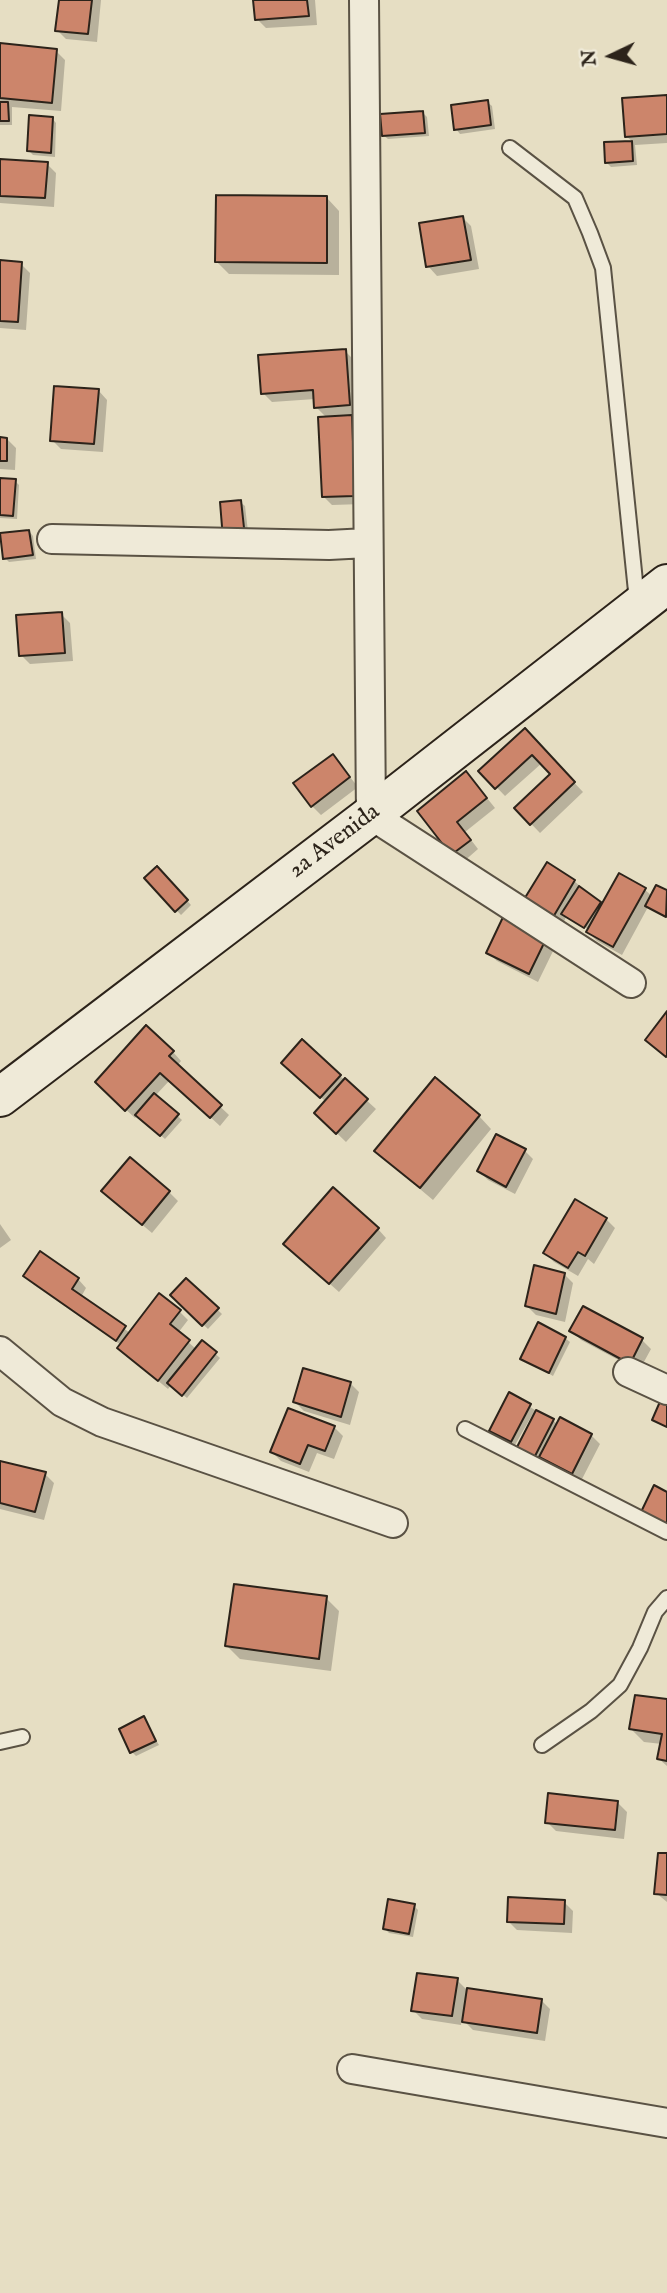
<!DOCTYPE html>
<style>
body{margin:0}
#map{position:relative;width:667px;height:2293px;overflow:hidden;background:#e6dec3;font-family:"IM FELL English",serif}
canvas{display:block}
.north{position:absolute;left:576px;top:21px;width:70px;height:70px;-webkit-text-stroke:5px #efead8;paint-order:stroke;rotate:265deg;font-size:19px;font-weight:700;line-height:28px;text-align:center;color:#2c231a}
.north::after{content:'';display:block;margin:auto;width:24px;height:32px;background:#2c231a;clip-path:polygon(50% 0,100% 100%,50% 72%,0 100%)}
</style>
<div id="map">
<canvas width="667" height="2293"></canvas>
<div class="north">N</div>
</div>
<script>
const context = document.querySelector('canvas').getContext('2d');
context.lineJoin = 'round';
function fill(path, color) {
  context.fillStyle = color;
  context.fill(path, 'evenodd');
}
function toPath(rows) {
  const path = new Path2D();
  for (const r of rows) {
    path.moveTo(r[0], r[1]);
    for (let i = 2; i < r.length; i += 2) path.lineTo(r[i], r[i + 1]);
  }
  return path;
}
function strokePath(path, color, width, dash) {
  context.strokeStyle = color;
  context.lineWidth = width;
  context.lineCap = dash ? 'butt' : 'round';
  context.setLineDash(dash || []);
  context.stroke(path);
}
function label(font, color, halo, rows, align = 'center') {
  context.font = font + ' "IM FELL English",serif';
  context.lineWidth = 7;
  context.setLineDash([]);
  context.textBaseline = 'middle';
  context.strokeStyle = halo;
  context.fillStyle = color;
  for (const [text, x, y, turn = 0] of rows) {
    context.save();
    context.translate(x, y);
    context.rotate((+turn || 0) * Math.PI / 180);
    context.textAlign = isNaN(turn) ? turn : align;
    if (halo) context.strokeText(text, 0, 0);
    context.fillText(text, 0, 0);
    context.restore();
  }
}
fill(toPath([
 [60,0,101,0,97,42,66,39,57,30],
 [255,0,315,0,317,25,266,28,257,19],
 [0,45,56,51,65,60,61,111,12,107,12,125,0,125],
 [667,97,667,143,635,145,637,165,611,167,607,163,606,144,633,142,626,136],
 [487,102,492,106,495,129,460,134,456,129],
 [423,113,427,117,429,136,388,139,383,135],
 [52,118,56,123,55,157,33,155,29,151],
 [0,160,47,164,56,173,54,207,0,203],
 [327,198,339,211,339,275,229,274,216,261],
 [462,217,471,226,479,269,437,276,428,266],
 [0,262,21,264,30,273,26,330,0,328],
 [345,351,354,360,358,414,348,415,360,426,363,504,332,505,323,496,327,418,316,407,315,399,272,402,263,393],
 [98,390,107,400,103,452,61,449,52,440],
 [0,437,7,439,16,448,15,470,0,469],
 [0,480,15,481,19,485,17,519,0,518],
 [240,502,245,506,249,540,229,543],
 [29,531,33,536,36,559,9,562,5,558],
 [61,614,70,623,73,661,30,664,21,655],
 [533,739,583,792,540,833,516,808,553,774,542,763,505,796,481,771],
 [333,756,358,787,321,815,312,806],
 [475,783,495,808,465,832,478,849,462,863,419,811],
 [547,865,574,881,603,905,644,889,652,896,657,887,667,892,667,918,648,907,622,955,597,941,590,934,592,932,567,915,562,926,534,910],
 [157,868,191,905,181,915,146,878],
 [505,917,555,947,538,982,497,961,488,952],
 [173,1052,181,1061,177,1066,229,1115,220,1126,170,1080,155,1096,182,1120,165,1139,138,1115,135,1118,106,1091],
 [293,1071,340,1076,376,1109,346,1142,316,1113,326,1102],
 [479,1116,491,1129,433,1200,389,1163],
 [524,1150,533,1159,515,1194,488,1180,479,1171],
 [169,1192,178,1201,152,1233,113,1200],
 [575,1201,606,1219,615,1228,594,1264,588,1259,578,1276,554,1262,545,1253],
 [0,1224,11,1240,0,1248],
 [378,1229,386,1238,339,1292,295,1253],
 [564,1274,573,1283,565,1322,536,1315,527,1306],
 [25,1276,78,1279,86,1288,81,1297,130,1333,179,1311,188,1320,178,1333,196,1349,202,1342,220,1358,187,1398,171,1385,168,1389,128,1356,121,1345,34,1285],
 [186,1280,222,1314,208,1329,172,1295],
 [572,1331,642,1340,651,1349,639,1371,581,1340],
 [565,1338,570,1342,553,1376,522,1358],
 [350,1383,359,1392,350,1425,304,1411,295,1402],
 [510,1395,535,1410,515,1445,491,1431],
 [553,1420,558,1425,591,1435,600,1444,581,1481,551,1466,541,1456,538,1461,523,1452],
 [334,1427,343,1436,334,1459,317,1453,309,1472,281,1461,272,1452],
 [0,1462,45,1474,54,1483,44,1520,0,1509],
 [326,1598,339,1611,331,1671,240,1659,227,1646],
 [667,1701,667,1766,659,1759,662,1744,644,1742,631,1729],
 [143,1719,159,1745,136,1756,132,1752],
 [618,1803,627,1812,624,1839,556,1831,547,1822],
 [667,1855,667,1902,656,1893],
 [564,1902,573,1911,572,1933,517,1930,508,1921],
 [414,1906,418,1910,413,1937,389,1933,385,1929],
 [457,1980,469,1992,541,2000,550,2009,545,2041,473,2030,462,2019,461,2025,422,2019,413,2010]
]), '#0003');
const building = toPath([
 [59,0,92,0,88,34,55,31,59,0],
 [253,0,307,0,309,16,255,20,253,0],
 [0,43,57,49,52,103,0,98,0,43],
 [667,95,667,134,625,137,622,98,667,95],
 [488,100,491,125,454,130,451,105,488,100],
 [0,102,8,102,9,121,0,121,0,102],
 [423,111,425,133,382,136,380,114,423,111],
 [29,115,53,117,51,153,27,151,29,115],
 [632,141,633,161,605,163,604,142,632,141],
 [0,159,48,162,45,198,0,196,0,159],
 [216,195,327,196,327,263,215,262,216,195],
 [463,216,471,260,426,267,419,223,463,216],
 [0,260,22,262,18,322,0,321,0,260],
 [346,349,350,405,314,408,313,390,261,394,258,355,346,349],
 [54,386,99,389,94,444,50,441,54,386],
 [352,415,355,496,322,497,318,417,352,415],
 [0,437,7,438,7,461,0,461,0,437],
 [0,478,16,479,13,516,0,515,0,478],
 [241,500,245,537,223,539,220,502,241,500],
 [29,530,33,555,3,559,0,533,29,530],
 [62,612,65,653,19,656,16,615,62,612],
 [525,728,575,782,530,825,514,808,550,774,532,755,495,789,478,771,525,728],
 [333,754,350,777,311,807,293,783,333,754],
 [466,771,487,798,457,822,471,840,451,855,417,811,466,771],
 [547,862,575,880,552,919,523,901,547,862],
 [157,866,188,900,175,912,144,878,157,866],
 [619,873,646,888,613,947,586,932,619,873],
 [656,885,667,890,666,917,645,906,656,885],
 [579,886,601,902,584,928,561,914,579,886],
 [504,915,547,937,529,974,486,953,504,915],
 [667,1011,667,1055,666,1057,645,1040,667,1011],
 [146,1025,174,1051,169,1056,222,1105,210,1118,160,1073,125,1111,95,1082,146,1025],
 [302,1039,341,1075,320,1098,281,1063,302,1039],
 [435,1077,480,1115,420,1188,374,1151,435,1077],
 [345,1078,368,1099,336,1134,314,1113,345,1078],
 [154,1093,179,1114,160,1136,135,1115,154,1093],
 [496,1134,526,1149,506,1187,477,1171,496,1134],
 [130,1157,170,1191,142,1225,101,1191,130,1157],
 [333,1187,379,1228,329,1284,283,1244,333,1187],
 [575,1199,607,1218,585,1256,578,1252,568,1268,543,1253,575,1199],
 [40,1251,79,1278,72,1289,126,1326,116,1341,23,1276,40,1251],
 [534,1265,565,1273,556,1314,525,1306,534,1265],
 [186,1278,219,1308,202,1326,170,1295,186,1278],
 [159,1293,181,1310,170,1324,190,1340,158,1381,117,1348,159,1293],
 [583,1306,643,1338,630,1364,569,1331,583,1306],
 [538,1322,566,1337,549,1373,520,1359,538,1322],
 [202,1340,217,1352,182,1396,167,1383,202,1340],
 [303,1368,351,1382,341,1417,293,1402,303,1368],
 [509,1392,531,1404,511,1442,489,1431,509,1392],
 [662,1397,667,1399,667,1427,652,1420,662,1397],
 [288,1408,335,1426,325,1451,308,1445,300,1464,270,1452,288,1408],
 [536,1410,554,1419,534,1458,516,1449,536,1410],
 [560,1417,592,1434,572,1474,539,1457,560,1417],
 [0,1461,46,1472,35,1512,0,1503,0,1461],
 [654,1485,667,1492,667,1525,641,1512,654,1485],
 [234,1584,327,1596,319,1659,225,1646,234,1584],
 [635,1695,667,1699,667,1761,657,1759,662,1734,629,1729,635,1695],
 [144,1716,156,1741,130,1753,119,1729,144,1716],
 [548,1793,618,1801,615,1830,545,1823,548,1793],
 [658,1853,667,1853,667,1895,654,1894,658,1853],
 [508,1897,565,1900,564,1924,507,1922,508,1897],
 [388,1899,415,1904,409,1934,383,1929,388,1899],
 [417,1973,458,1978,452,2016,411,2011,417,1973],
 [467,1988,542,1999,537,2033,462,2022,467,1988]
]);
fill(building, '#cc856b');
strokePath(building, '#2c231a', 2);
const lane = toPath([
 [510,148,575,198,590,233,603,268,637,601],
 [465,1429,667,1532],
 [0,1742,22,1737],
 [542,1745,591,1711,620,1685,640,1648,655,1612,667,1598]
]);
const street = toPath([
 [364,0,371,815,631,983],
 [52,539,329,545,367,543],
 [0,1351,62,1402,102,1422,393,1523],
 [628,1372,667,1390],
 [352,2069,667,2123]
]);
const secondary = toPath([
 [0,1097,371,815,667,584]
]);
strokePath(lane, '#5a5244', 18);
strokePath(street, '#5a5244', 32);
strokePath(secondary, '#2c231a', 42);
strokePath(lane, '#efead8', 14);
strokePath(street, '#efead8', 28);
strokePath(secondary, '#efead8', 38);
label('24px', '#2c231a', '#efead8', [
 ["2a Avenida",335,842,-37]
]);
</script>
